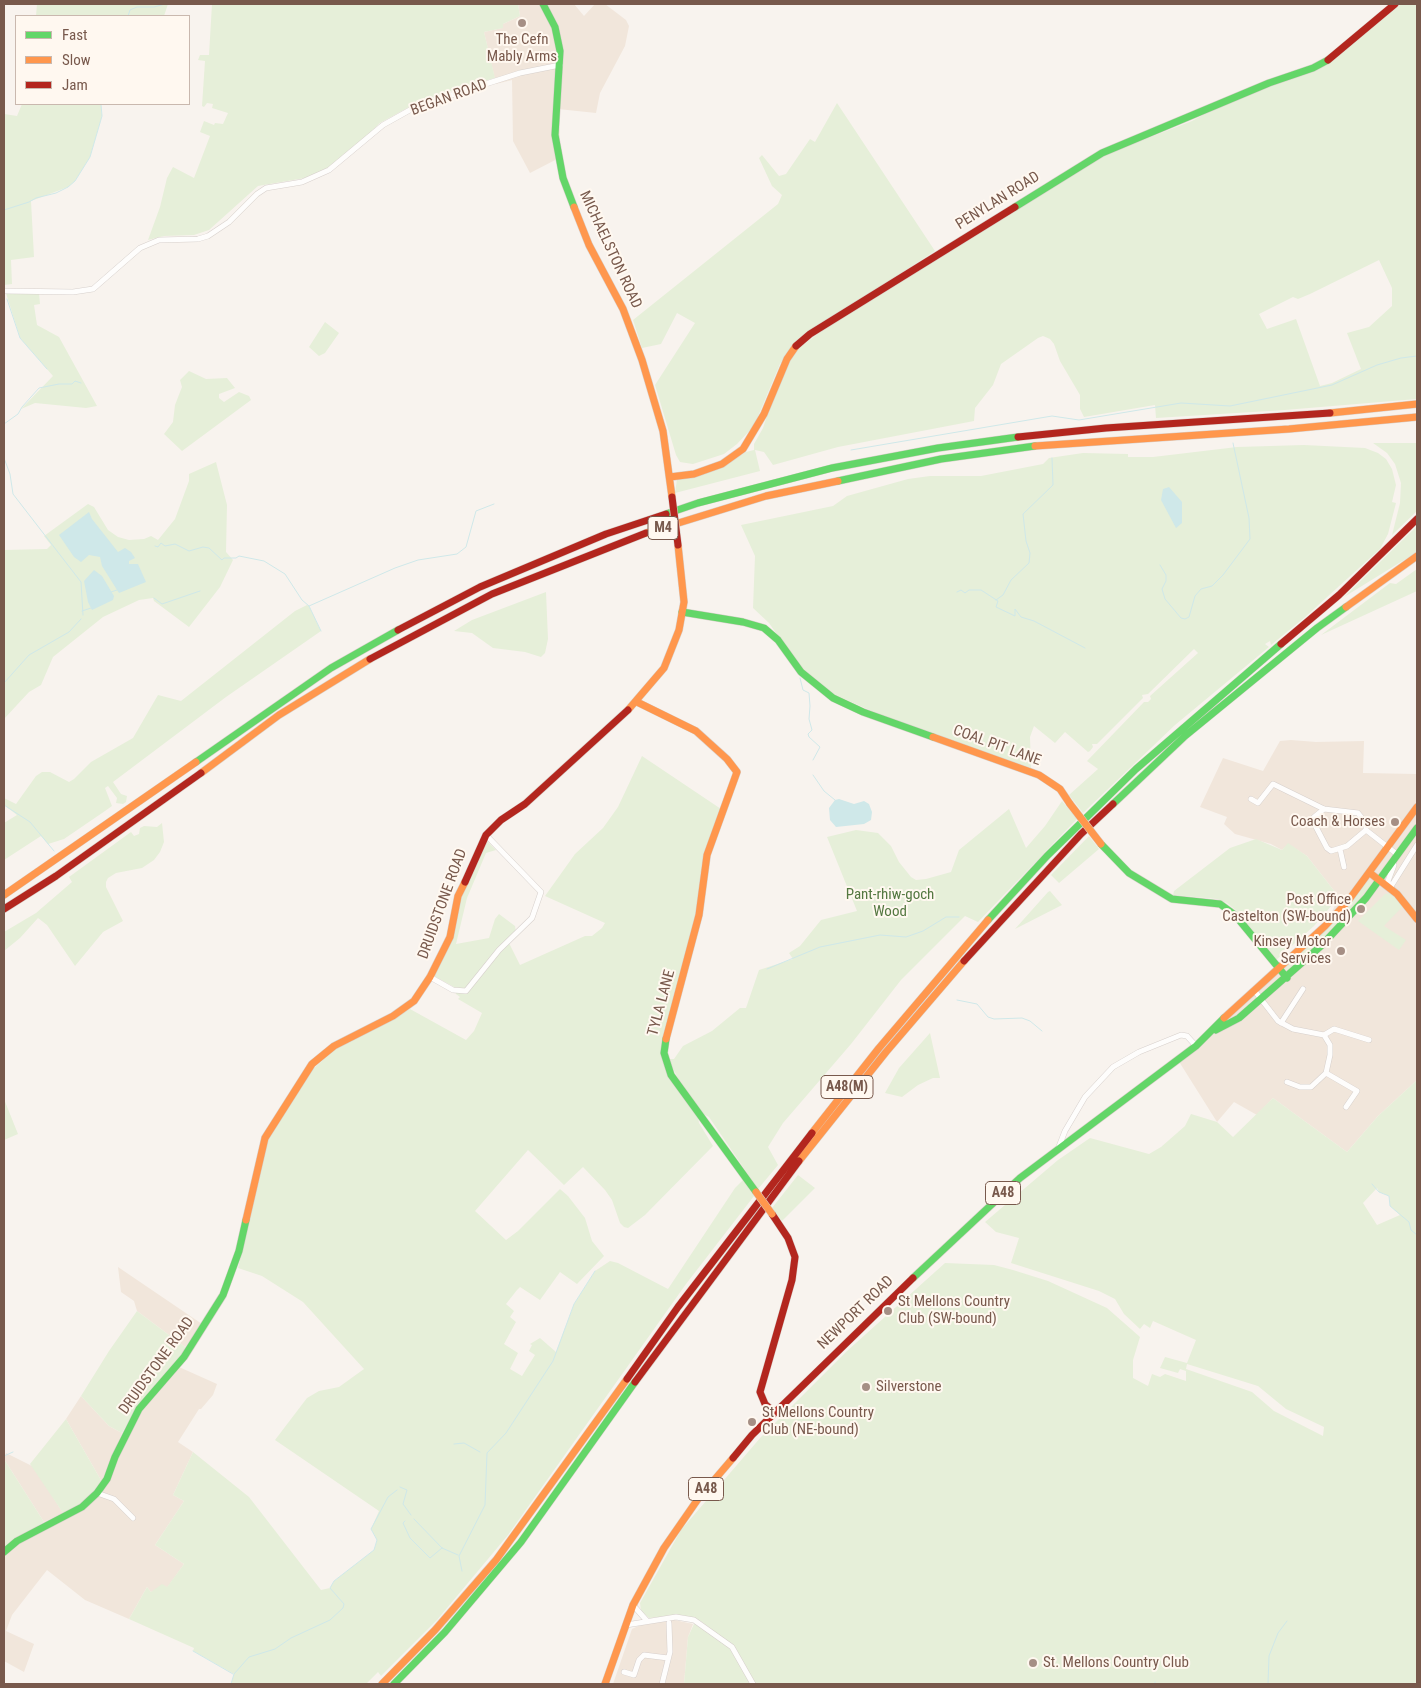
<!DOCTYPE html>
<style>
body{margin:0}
#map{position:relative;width:1421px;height:1688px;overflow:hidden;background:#f8f3ee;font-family:"Roboto Condensed",sans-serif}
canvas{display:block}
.frame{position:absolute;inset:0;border:5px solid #78594c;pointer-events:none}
.legend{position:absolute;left:15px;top:15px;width:175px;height:90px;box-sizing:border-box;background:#fff8f0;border:1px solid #c9b8ae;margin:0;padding:6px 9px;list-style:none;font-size:15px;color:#78594c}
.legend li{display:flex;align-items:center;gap:10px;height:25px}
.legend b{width:25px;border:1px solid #c9b8ae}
</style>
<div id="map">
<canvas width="1421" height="1688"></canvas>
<div class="frame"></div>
<ul class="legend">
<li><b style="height:6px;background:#63d668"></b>Fast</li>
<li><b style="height:6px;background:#ff974d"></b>Slow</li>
<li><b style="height:6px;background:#b3261e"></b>Jam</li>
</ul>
</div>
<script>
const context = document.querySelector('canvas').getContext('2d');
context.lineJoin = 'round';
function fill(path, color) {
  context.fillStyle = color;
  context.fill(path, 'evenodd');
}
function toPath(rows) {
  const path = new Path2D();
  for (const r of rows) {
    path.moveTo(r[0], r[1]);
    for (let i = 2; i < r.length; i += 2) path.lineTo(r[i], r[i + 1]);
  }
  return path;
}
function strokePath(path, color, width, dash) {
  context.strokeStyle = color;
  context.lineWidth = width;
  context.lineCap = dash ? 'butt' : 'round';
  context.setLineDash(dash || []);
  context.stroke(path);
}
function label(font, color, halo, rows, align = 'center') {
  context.font = font + ' "Roboto Condensed",sans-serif';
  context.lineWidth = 4;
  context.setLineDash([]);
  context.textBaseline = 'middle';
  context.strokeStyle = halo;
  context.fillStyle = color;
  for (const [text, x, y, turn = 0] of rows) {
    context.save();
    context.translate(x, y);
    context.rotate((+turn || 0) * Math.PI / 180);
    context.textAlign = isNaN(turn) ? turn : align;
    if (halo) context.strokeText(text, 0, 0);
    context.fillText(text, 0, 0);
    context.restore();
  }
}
fill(toPath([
 [518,4,574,4,584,16,595,4,605,4,626,20,629,26,625,46,600,93,596,113,558,109,561,157,530,173,513,141,512,80,496,84,484,32,502,28,503,24,520,16],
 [1291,740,1316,742,1364,741,1363,773,1417,774,1417,1080,1378,1116,1347,1152,1273,1098,1257,1115,1234,1102,1217,1122,1178,1060,1325,926,1339,897,1307,856,1288,844,1282,850,1271,844,1235,834,1224,824,1227,817,1200,807,1223,758,1263,771,1280,741],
 [118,1267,202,1324,185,1347,137,1311,134,1301,121,1292],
 [179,1367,217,1384,213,1395,201,1409,199,1409,178,1442,193,1452,173,1495,184,1501,155,1545,184,1564,167,1588,151,1592,147,1587,129,1619,85,1600,47,1570,12,1615,6,1631,34,1644,24,1672,4,1661,4,1555,23,1539,94,1500,146,1402],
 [81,1396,109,1426,122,1433,102,1482,66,1419],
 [6,1453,34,1467,63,1513,44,1522,4,1459],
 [670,1619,693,1624,688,1637,684,1684,613,1684,632,1629,645,1623]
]), '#f1e6db');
fill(toPath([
 [37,4,168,4,164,16,36,16],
 [212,4,518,4,520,16,503,24,503,28,484,32,495,78,454,90,411,106,380,123,347,155,323,171,305,178,258,186,209,230,194,235,164,236,148,240,160,207,167,178,173,167,194,178,210,136,200,132,204,121,214,125,215,123,223,124,228,113,212,108,213,104,207,103,204,107,202,106,205,61,198,60,200,55,209,55],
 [1401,4,1417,4,1417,399,1285,410,1156,418,1155,405,1084,417,1080,409,1080,395,1060,361,1054,344,1050,339,1043,336,1038,338,1001,364,993,385,975,408,974,421,838,447,773,465,764,452,755,450,760,471,675,493,677,479,726,465,746,452,754,450,754,444,763,428,778,382,792,353,826,328,922,265,1104,155,1192,121,1221,105,1268,86,1301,76,1327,65],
 [1379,260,1392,288,1392,306,1369,327,1347,333,1361,369,1332,383,1320,386,1296,319,1267,329,1259,314,1293,297,1298,299,1310,294],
 [837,103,935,251,801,338,788,351,780,364,754,426,737,444,724,454,693,464,680,462,676,455,655,385,695,323,677,313,661,344,642,348,633,320,778,204,782,195,772,186,759,158,762,155,779,176,786,174,810,139,815,142],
 [22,104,101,104,102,116,90,157,75,181,68,187,31,201,34,257,11,260,12,284,4,285,4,114,17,116],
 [6,293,39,293,40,304,34,305,37,325,59,337,97,406,86,408,35,403,21,409,53,376,20,338],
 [325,322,339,333,325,353,319,356,309,347],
 [189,371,206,379,227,378,235,388,219,394,219,398,224,402,239,392,249,396,251,400,182,451,164,434,173,422,175,405,182,387,180,380],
 [1373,443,1417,443,1417,511,1392,535,1400,503,1401,483,1395,464,1387,453],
 [1304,445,1365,448,1378,453,1386,459,1392,469,1396,485,1392,502,1396,503,1388,534,1380,549,1304,618,1271,645,1270,641,1265,644,1269,647,1175,725,1083,813,1069,795,1098,769,1087,761,1144,702,1148,702,1151,699,1150,696,1198,653,1194,649,1148,694,1142,695,1143,698,1097,744,1092,744,1093,747,1090,751,1088,752,1065,732,1055,743,1034,726,1030,737,1031,768,904,725,835,695,818,683,797,663,769,623,753,608,755,556,741,525,833,506,847,496,908,479,930,476,981,476,1043,464,1049,458,1083,453,1128,454,1128,457,1153,457,1237,447],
 [216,462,227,505,226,552,233,560,220,587,189,627,154,601,153,598,139,600,103,617,53,657,41,685,29,692,4,719,4,550,47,549,51,545,44,536,88,504,94,507,108,530,118,537,129,540,144,539,151,536,158,540,175,519,189,481,189,474],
 [1417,526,1417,552,1344,597],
 [1417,569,1417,591,1321,635,1390,583,1396,584],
 [546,592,548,639,545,653,541,657,525,652,493,648,472,633,454,631,472,620],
 [307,605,309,606,321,631,226,697,113,782,121,794,127,796,126,802,123,804,116,803,117,798,108,786,105,788,112,806,105,811,64,839,48,844,41,836,4,860,4,823,17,815,4,805,4,798,16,804,36,776,42,772,50,772,69,782,74,779,91,762,133,738,158,695,181,701,295,611],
 [642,756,721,809,702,863,697,910,661,1048,661,1055,671,1080,698,1117,699,1123,713,1146,645,1215,628,1228,624,1227,620,1223,612,1200,605,1190,583,1167,564,1185,528,1150,475,1211,506,1240,518,1231,560,1189,568,1196,585,1218,592,1241,604,1256,577,1284,560,1272,540,1300,520,1287,517,1290,506,1304,514,1311,510,1317,516,1322,504,1344,518,1353,510,1369,522,1376,535,1355,529,1351,532,1345,530,1344,540,1338,556,1352,574,1304,595,1271,610,1261,618,1263,668,1289,735,1188,743,1180,754,1196,686,1284,508,1535,437,1620,381,1676,378,1672,366,1684,231,1684,234,1674,193,1651,194,1648,129,1619,147,1587,151,1592,162,1584,167,1587,184,1564,155,1545,184,1501,173,1495,193,1452,249,1497,321,1590,330,1588,334,1581,374,1550,377,1540,371,1529,379,1511,275,1440,307,1398,319,1391,339,1387,364,1369,303,1302,262,1276,238,1268,267,1139,312,1070,342,1043,410,1009,466,1040,474,1031,482,1013,458,999,460,997,456,994,454,987,434,976,452,939,461,897,486,840,496,850,486,853,467,898,456,944,489,938,495,919,499,914,515,926,516,932,507,939,520,965,585,936,592,936,602,928,605,923,545,896,575,854,603,828,618,807],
 [1062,801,1077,819,978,922,965,916,901,980,851,1044,783,1123,768,1147,778,1165,758,1189,709,1117,703,1114,681,1084,668,1059,674,1059,683,1046,712,1031,740,1008,746,1008,759,970,793,959,789,953,800,946,821,920,857,911,827,837,856,830,878,833,891,846,899,862,911,877,916,880,926,879,951,872,959,850,1009,809,1026,848,1045,826],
 [162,823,164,842,160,852,154,860,142,868,116,873,108,878,106,882,106,887,123,921,103,932,75,966,47,925,38,918,20,938,4,951,4,932,36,913,72,882,69,877,131,832,134,836,139,834,140,828,144,826,157,827],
 [1089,836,1099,849,1059,883,1051,875],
 [1256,839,1282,850,1288,843,1307,856,1339,897,1314,926,1276,960,1237,911,1227,903,1217,899,1173,895,1174,891,1230,848],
 [1369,880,1372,883,1370,886,1347,912,1304,957,1289,970,1286,970,1286,967,1333,923],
 [1050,891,1062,905,1015,929,1048,892],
 [1391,893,1403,906,1384,926,1406,940,1399,950,1358,921,1385,894],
 [930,1033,940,1078,933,1078,918,1085,902,1097,885,1093,899,1068],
 [1417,1080,1417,1684,755,1684,728,1642,702,1622,682,1615,649,1618,641,1611,640,1603,681,1530,761,1437,847,1351,945,1263,994,1265,1013,1270,1048,1281,1107,1308,1140,1337,1133,1360,1133,1378,1148,1386,1152,1374,1160,1377,1165,1374,1186,1381,1186,1371,1180,1369,1178,1373,1160,1368,1165,1357,1187,1363,1196,1340,1153,1321,1150,1328,1144,1324,1140,1329,1124,1314,1115,1299,1099,1291,1011,1263,1019,1238,996,1232,985,1222,1058,1160,1090,1138,1149,1154,1161,1147,1185,1126,1191,1114,1217,1122,1233,1137,1273,1098,1347,1152,1378,1116],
 [1377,1188,1379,1192,1389,1196,1390,1206,1400,1215,1377,1225,1363,1203],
 [1187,1364,1258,1386,1286,1409,1324,1427,1323,1436,1274,1411,1252,1392,1186,1369],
 [4,1099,18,1134,4,1140],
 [798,1175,815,1188,782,1221,772,1208],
 [137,1311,185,1347,183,1355,135,1410,122,1433,109,1426,81,1396,109,1351],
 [66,1419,102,1482,82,1505,63,1513,30,1464],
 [4,1459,44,1522,4,1547],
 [694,1624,698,1624,731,1648,752,1684,684,1684,688,1637]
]), '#e6efd9');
fill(toPath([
 [1169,487,1182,502,1182,523,1176,528,1161,500,1163,489],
 [89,512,92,519,118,552,125,548,131,552,135,558,129,561,129,564,138,564,146,582,119,593,102,566,100,557,89,555,81,562,74,557,59,535],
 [94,570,102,576,114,596,113,600,92,610,88,602,84,581],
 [839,799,854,804,864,801,869,804,872,812,871,820,864,824,836,827,830,820,829,808,835,800]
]), '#cfe8e9');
strokePath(toPath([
 [128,16,130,10,137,7,154,7,165,4],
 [4,210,29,202,36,198,56,193,68,187,75,181,90,157,102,116,101,104],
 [7,299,20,338,47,369],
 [4,424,18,414,22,407,39,388,59,384,72,384,75,381,81,383],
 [851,450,1052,416,1079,420,1181,403,1230,406,1332,385,1377,365,1401,358,1417,356],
 [4,458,10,474,13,494,81,582,83,615],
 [155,546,158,547,161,543,165,546,175,544,189,551,203,547,209,548,222,560,224,558,236,558,239,556,264,561,285,574,302,600,309,606],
 [1160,565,1166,575,1166,581,1162,589,1165,599,1181,618,1185,619,1189,617,1195,596,1201,589,1212,586,1223,575,1250,539,1249,518,1233,443],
 [111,592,117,590],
 [957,592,961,590,965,593,969,590,981,590,998,601,996,607,1015,616,1015,609,1021,617,1034,621,1085,648],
 [154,598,162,604,200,591],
 [996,600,1003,595,1011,580,1029,563,1030,553,1026,541,1023,514,1053,485,1052,458],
 [82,611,91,608],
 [321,631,309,606,395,568,418,560,457,554,466,547,476,511,494,504],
 [800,678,803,690,809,693,810,706,809,719,812,730,808,734,809,737,820,747,813,760],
 [4,683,29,655,69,632,81,619],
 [813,775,824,791,835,800],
 [4,805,30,822,54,851],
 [767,969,820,947,880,935,906,937,923,931,946,917,959,917],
 [957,1000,977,1004,988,1017,994,1019,1022,1018,1030,1021,1042,1031],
 [1372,1184,1379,1192,1389,1196,1390,1206,1409,1222,1411,1230,1417,1235],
 [454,1444,464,1443,480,1452],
 [4,1456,13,1452],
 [400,1487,407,1490,403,1504,411,1515],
 [414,1519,442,1548,458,1555],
 [405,1521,403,1523,410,1538,430,1558,442,1548],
 [462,1571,459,1556,485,1505,487,1453,506,1433,553,1361,574,1304,595,1271],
 [193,1651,233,1674],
 [231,1684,234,1674,249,1657,275,1649,291,1638,330,1620,343,1608,344,1604,330,1588,334,1581,374,1550,377,1540,371,1529,388,1497,397,1490],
 [1155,1684,1155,1682],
 [1268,1684,1269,1656,1278,1633,1287,1621]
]), '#cfe8e9', 1);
const street = toPath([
 [4,291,73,292,93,289,140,248,159,240,198,239,208,236,229,222,257,194,266,188,302,182,329,170,383,125,417,106,520,73,560,65],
 [1251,799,1258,803,1273,784,1324,809,1358,813,1366,823,1366,830,1398,855],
 [1313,818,1324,809],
 [1315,825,1327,848,1331,851,1347,846,1366,830],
 [1340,849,1344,867],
 [1390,888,1417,845],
 [1390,888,1388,881,1394,865],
 [430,977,453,990,466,991,499,950,532,918,541,892,486,835],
 [1254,990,1278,1021,1293,1029,1324,1035,1334,1029,1369,1040],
 [1281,1023,1303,989],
 [1326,1073,1357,1091,1346,1107],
 [1287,1082,1300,1087,1311,1087,1326,1073,1330,1055,1330,1045,1324,1035],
 [1058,1149,1065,1131,1085,1097,1113,1067,1139,1052,1181,1035,1187,1036,1196,1046],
 [97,1493,114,1499,133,1518],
 [633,1605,647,1621],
 [626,1625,676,1617,694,1620,732,1647,753,1684],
 [624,1672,634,1675,639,1660,644,1655,668,1658],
 [662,1684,670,1652,669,1623]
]);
const fast = toPath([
 [543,4,555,27,560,51,555,135,563,178,574,207],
 [1015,207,1102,153,1269,83,1313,68,1328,60],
 [838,481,941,459,1035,446],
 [666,514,698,503,832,468,938,448,1018,437],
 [682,612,743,622,764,628,778,640,801,672,833,698,863,712,933,737],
 [196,762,331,668,398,630],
 [1113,804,1185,736,1317,628,1346,607],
 [1101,844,1129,873,1172,899,1220,904,1235,915,1287,978],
 [988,920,1047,856,1136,769,1281,644],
 [1216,1030,1239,1018,1322,945,1366,898,1417,828],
 [666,1039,664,1053,671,1075,756,1192],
 [913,1278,1020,1178,1196,1046,1224,1018],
 [4,1552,17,1541,82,1507,97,1493,107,1479,115,1457,139,1409,184,1357,223,1295,239,1251,246,1220],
 [394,1684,445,1632,521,1542,635,1382]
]);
const slow = toPath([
 [574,207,589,245,623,309,642,360,663,431,672,497],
 [1330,413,1417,404],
 [1035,446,1289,429,1417,417],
 [670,477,694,474,722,464,743,449,764,414,787,359,796,346],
 [646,533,766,496,838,481],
 [1346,607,1417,556],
 [637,702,696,731,727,759,737,772,707,855,699,915,666,1039],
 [628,710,664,668,679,630,684,602,678,545],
 [933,737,1039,775,1060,789,1070,804],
 [201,773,279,715,370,659],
 [1370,873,1397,894,1417,919],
 [4,895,196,762],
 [1224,1018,1325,926,1348,901,1417,807],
 [812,1133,879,1048,988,920],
 [799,1161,886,1052,964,961],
 [246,1220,265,1138,312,1064,334,1046,393,1016,414,1001,430,977,450,937,458,896,465,882],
 [382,1684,435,1630,496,1560,627,1379],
 [605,1684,633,1605,664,1548,698,1499,733,1458]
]);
const jam = toPath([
 [1328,60,1395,4],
 [796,346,810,334,1015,207],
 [1018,437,1106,428,1330,413],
 [398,630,480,587,606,534,666,514],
 [1281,644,1339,595,1417,519],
 [370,659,492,594,646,533],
 [465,882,486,835,501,820,525,804,628,710],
 [4,909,56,876,201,773],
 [964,961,1081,834,1113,804],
 [772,1214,788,1238,795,1257,792,1280,760,1392,765,1404,774,1412],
 [627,1379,678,1307,812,1133],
 [635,1382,799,1161],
 [733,1458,752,1435,913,1278]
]);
strokePath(street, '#d7d0cc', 6);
strokePath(fast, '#d8cfca', 8);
strokePath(slow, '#d8cfca', 8);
strokePath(jam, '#d8cfca', 8);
strokePath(street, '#fefdfc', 5);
strokePath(fast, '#63d668', 7);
strokePath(slow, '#ff974d', 7);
strokePath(jam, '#b3261e', 7);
const slowBridge = toPath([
 [1070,804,1101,844],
 [756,1192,772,1214]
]);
const jamBridge = toPath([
 [672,497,678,545]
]);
strokePath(slowBridge, '#d8cfca', 8, []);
strokePath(jamBridge, '#d8cfca', 8, []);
strokePath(slowBridge, '#ff974d', 7);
strokePath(jamBridge, '#b3261e', 7);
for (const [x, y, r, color] of [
 [522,23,5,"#a58f85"],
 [1395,822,5,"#a58f85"],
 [1361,909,5,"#a58f85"],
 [1341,951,5,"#a58f85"],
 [888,1311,5,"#a58f85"],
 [866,1387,5,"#a58f85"],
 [752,1422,5,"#a58f85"],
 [1033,1663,5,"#a58f85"]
]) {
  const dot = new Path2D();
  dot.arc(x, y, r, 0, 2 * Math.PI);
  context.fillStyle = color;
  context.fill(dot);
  strokePath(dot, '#fff8f0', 2);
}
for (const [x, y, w] of [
 [663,528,30],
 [847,1087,52],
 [1003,1193,35],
 [706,1489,35]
]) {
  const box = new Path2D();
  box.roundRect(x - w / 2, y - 11.5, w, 23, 4);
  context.fillStyle = '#fff8f0';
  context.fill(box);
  strokePath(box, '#78594c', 1);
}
label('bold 14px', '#78594c', null, [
 ["M4",663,528],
 ["A48(M)",847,1087],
 ["A48",1003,1193],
 ["A48",706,1489]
]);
label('15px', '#78594c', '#fff8f0', [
 ["The Cefn",522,40,"center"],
 ["Mably Arms",522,57,"center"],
 ["Coach & Horses",1385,822,"right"],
 ["Post Office",1351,900,"right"],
 ["Castelton (SW-bound)",1351,917,"right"],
 ["Kinsey Motor",1331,942,"right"],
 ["Services",1331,959,"right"],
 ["St Mellons Country",898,1302],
 ["Club (SW-bound)",898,1319],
 ["Silverstone",876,1387],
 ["St Mellons Country",762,1413],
 ["Club (NE-bound)",762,1430],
 ["St. Mellons Country Club",1043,1663]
], 'left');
label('15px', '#78594c', '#fff8f0', [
 ["BEGAN ROAD",449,98,-20],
 ["PENYLAN ROAD",998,201,-32],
 ["MICHAELSTON ROAD",610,250,65],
 ["COAL PIT LANE",997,746,20],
 ["DRUIDSTONE ROAD",443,904,-70],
 ["TYLA LANE",662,1003,-75],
 ["NEWPORT ROAD",856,1313,-44],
 ["DRUIDSTONE ROAD",157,1366,-54]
]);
label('15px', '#547841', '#fff8f0', [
 ["Pant-rhiw-goch",890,895],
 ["Wood",890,912]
]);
</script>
